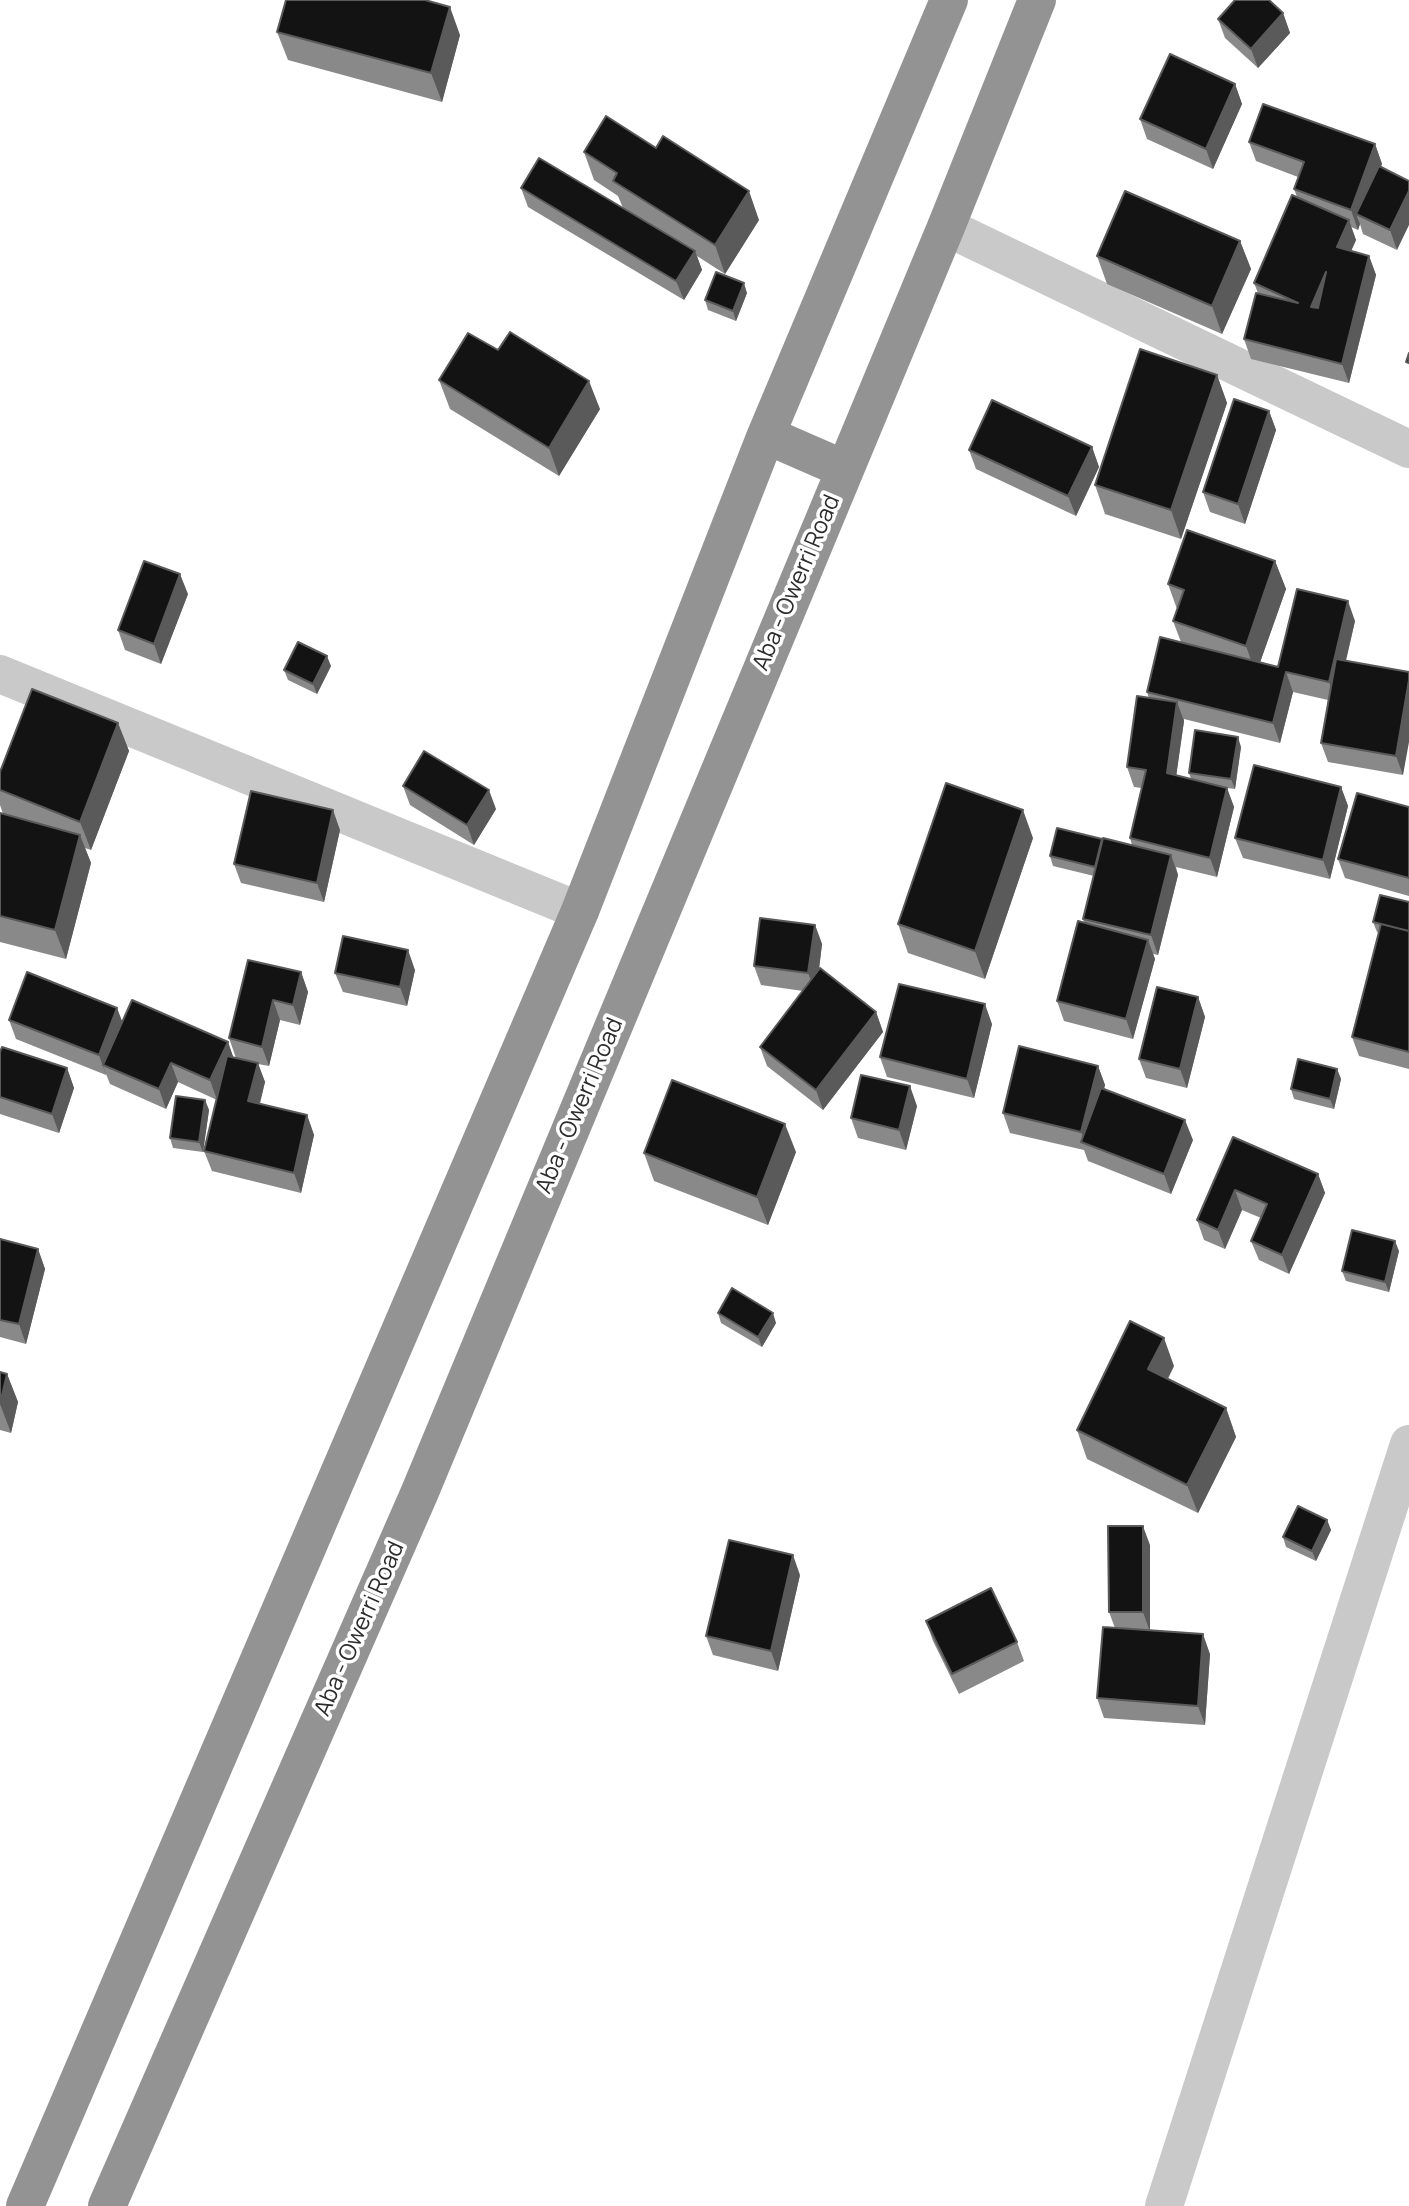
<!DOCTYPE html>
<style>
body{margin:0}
canvas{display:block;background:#fff}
</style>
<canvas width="1409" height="2206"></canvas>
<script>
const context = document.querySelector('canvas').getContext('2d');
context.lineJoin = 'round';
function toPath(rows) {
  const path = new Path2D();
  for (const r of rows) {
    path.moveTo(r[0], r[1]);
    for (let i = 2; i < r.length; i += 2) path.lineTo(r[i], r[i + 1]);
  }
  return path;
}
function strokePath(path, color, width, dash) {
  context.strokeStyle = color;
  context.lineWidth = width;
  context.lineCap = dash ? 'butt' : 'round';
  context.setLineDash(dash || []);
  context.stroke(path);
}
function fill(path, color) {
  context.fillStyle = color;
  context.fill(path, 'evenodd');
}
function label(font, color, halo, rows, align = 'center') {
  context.font = font + ' Manrope,sans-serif';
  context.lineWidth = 7;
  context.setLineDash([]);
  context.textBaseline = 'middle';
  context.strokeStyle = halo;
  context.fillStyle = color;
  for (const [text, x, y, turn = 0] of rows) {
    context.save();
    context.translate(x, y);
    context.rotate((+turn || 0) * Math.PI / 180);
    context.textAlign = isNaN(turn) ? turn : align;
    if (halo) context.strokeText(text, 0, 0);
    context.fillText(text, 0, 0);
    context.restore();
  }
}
strokePath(toPath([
 [946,227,1409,449],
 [0,674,580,911],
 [1164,2206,1409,1444]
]), '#c9c9c9', 38);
strokePath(toPath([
 [766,435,844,469],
 [25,2206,580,911,766,435,949,0],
 [107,2206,419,1494,946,227,1037,0]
]), '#939393', 38);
fill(toPath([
 [1283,13,1290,33,1258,68,1225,38,1218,19],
 [277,32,460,35,442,102,288,60],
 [1235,84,1242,104,1213,169,1147,139,1140,119],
 [1249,142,1375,144,1382,164,1380,167,1397,250,1363,234,1360,224,1358,230,1351,227,1356,240,1351,251,1369,256,1376,275,1349,383,1251,359,1244,339,1258,293,1254,283,1297,197,1294,189,1298,177,1256,161],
 [584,152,759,220,725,274,697,256,702,270,684,300,528,207,521,188,623,208,618,196,594,180],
 [1240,241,1251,269,1222,334,1107,284,1097,256],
 [747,293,736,321,708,310,705,300],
 [1217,375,1227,403,1181,539,1105,514,1095,485],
 [439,380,600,409,559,476,450,409],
 [1269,411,1276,430,1245,524,1210,512,1203,492],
 [1092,447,1099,467,1076,516,976,469,969,450],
 [1275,561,1286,589,1260,662,1278,667,1355,621,1346,661,1409,672,1403,775,1328,762,1321,743,1328,700,1293,692,1280,743,1184,719,1184,721,1176,775,1191,779,1189,773,1241,747,1235,789,1227,788,1234,807,1217,877,1176,867,1178,875,1158,955,1153,954,1155,959,1133,1039,1064,1021,1057,1001,1084,922,1083,919,1094,876,1053,866,1050,856,1102,839,1132,845,1130,838,1142,788,1134,787,1127,767,1149,698,1147,692,1181,642,1173,621,1177,609,1168,584],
 [188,594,161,664,125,650,118,630],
 [331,666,317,694,288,680,284,670],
 [118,723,129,751,91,850,85,848,91,863,66,959,0,942,0,813,3,814,0,805,0,772],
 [403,786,496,809,474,845,410,805],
 [1341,787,1348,806,1330,879,1243,858,1235,838],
 [1409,807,1409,896,1345,878,1338,859],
 [340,830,324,902,241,883,234,864],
 [1033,838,985,979,908,953,898,924],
 [1409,902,1409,1069,1359,1056,1352,1037,1379,933,1377,932,1373,922],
 [815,925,822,944,819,970,876,1012,883,1032,823,1110,767,1066,760,1047,803,991,761,985,754,966],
 [415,970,407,1006,343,992,335,973],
 [301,972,308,992,300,1025,280,1020,269,1066,258,1064,265,1082,260,1104,307,1115,314,1135,301,1193,212,1171,204,1151,217,1100,178,1082,166,1109,110,1084,106,1074,106,1075,16,1039,9,1020,117,1008,122,1021,228,1042,233,1057,236,1058,229,1038],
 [1198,997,1205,1017,1187,1088,1146,1078,1139,1059],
 [992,1024,974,1098,887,1077,880,1057],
 [0,1052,67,1068,74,1088,59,1133,0,1114],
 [1098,1066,1105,1085,1104,1088,1193,1140,1171,1194,1088,1161,1084,1150,1010,1133,1003,1113],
 [1337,1069,1341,1079,1334,1109,1294,1099,1291,1089],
 [205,1100,209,1110,203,1152,173,1148,170,1138],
 [917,1106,906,1150,858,1138,851,1118],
 [1233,1137,1318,1174,1325,1193,1289,1274,1259,1260,1251,1241,1261,1218,1242,1210,1225,1249,1204,1240,1197,1220],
 [796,1152,768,1225,654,1181,644,1153],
 [0,1239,38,1249,45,1269,26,1344,0,1337],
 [1399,1251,1389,1292,1346,1281,1342,1271],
 [718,1313,776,1323,762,1347,721,1323],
 [1174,1366,1168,1379,1226,1408,1236,1437,1198,1513,1087,1459,1077,1430],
 [0,1372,7,1374,18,1402,11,1433,0,1430],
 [1327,1520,1331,1530,1316,1561,1286,1547,1283,1537],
 [1150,1545,1150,1630,1210,1654,1205,1725,1104,1718,1097,1698,1115,1628,1109,1612],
 [800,1575,778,1671,713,1655,706,1636],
 [926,1621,1017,1642,1024,1661,959,1694,933,1641]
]), '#898989');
fill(toPath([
 [450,7,460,35,442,102,431,73],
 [1283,13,1290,33,1258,68,1251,49],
 [1235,84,1242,104,1213,169,1206,149],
 [1375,144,1382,164,1362,217,1356,214,1360,224,1358,230,1351,210],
 [749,191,759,220,725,274,715,245],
 [1409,191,1409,225,1397,250,1390,230],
 [1349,220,1356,240,1344,267,1337,247],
 [1240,241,1251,269,1222,334,1212,306],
 [695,251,702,270,684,300,676,281],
 [1369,256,1376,275,1349,383,1342,364],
 [1326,272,1333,291,1318,326,1311,307],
 [744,283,747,293,736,321,733,311],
 [1217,375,1227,403,1181,539,1171,510],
 [589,381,600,409,559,476,549,448],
 [1269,411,1276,430,1245,524,1238,504],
 [1092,447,1099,467,1076,516,1068,496],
 [1275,561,1286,589,1256,674,1246,646],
 [180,574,188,594,161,664,154,644],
 [1348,601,1355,621,1336,702,1329,682],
 [327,656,331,666,317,694,313,684],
 [1286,672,1293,692,1280,743,1273,723],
 [1409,680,1409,742,1403,775,1396,756],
 [1177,702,1184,721,1174,792,1167,773],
 [118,723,129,751,91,850,80,822],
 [1238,737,1241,747,1235,789,1231,779],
 [1341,787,1348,806,1330,879,1323,860],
 [1227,788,1234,807,1217,877,1210,858],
 [489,790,496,809,474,845,467,825],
 [333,810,340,830,324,902,317,883],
 [1023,810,1033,838,985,979,975,951],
 [80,835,91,863,66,959,55,930],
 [1171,855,1178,875,1158,955,1151,935],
 [815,925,822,944,816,993,808,973],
 [1148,940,1155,959,1133,1039,1126,1019],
 [408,950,415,970,407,1006,400,987],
 [301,972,308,992,300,1025,293,1005],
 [1198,997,1205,1017,1187,1088,1180,1069],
 [273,1000,280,1020,269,1066,262,1047],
 [985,1004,992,1024,974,1098,967,1079],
 [117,1008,124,1027,103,1065,106,1075,99,1055],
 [876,1012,883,1032,823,1110,816,1090],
 [228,1042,235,1062,217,1100,210,1080],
 [171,1063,178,1082,166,1109,159,1089],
 [258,1063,265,1082,255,1121,248,1101],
 [1098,1066,1105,1085,1090,1145,1086,1144,1081,1132],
 [67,1068,74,1088,59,1133,52,1114],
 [1337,1069,1341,1079,1334,1109,1330,1099],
 [910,1086,917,1106,906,1150,899,1130],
 [205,1100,209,1110,203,1152,199,1142],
 [307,1115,314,1135,301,1193,294,1173],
 [1185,1120,1193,1140,1171,1194,1164,1174],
 [785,1124,796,1152,768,1225,757,1197],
 [1318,1174,1325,1193,1289,1274,1282,1255],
 [1235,1190,1242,1210,1225,1249,1218,1230],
 [1395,1241,1399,1251,1389,1292,1385,1282],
 [38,1249,45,1269,26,1344,19,1324],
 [773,1313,776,1323,762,1347,758,1337],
 [1164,1338,1174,1366,1158,1397,1148,1369],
 [7,1374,18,1402,11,1433,0,1404],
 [1226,1408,1236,1437,1198,1513,1187,1485],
 [1327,1520,1331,1530,1316,1561,1312,1551],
 [1143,1526,1150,1545,1150,1632,1143,1612],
 [793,1555,800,1575,778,1671,771,1651],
 [1203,1634,1210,1654,1205,1725,1198,1706]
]), '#5a5a5a');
const building = toPath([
 [286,0,425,0,450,7,431,73,277,32,286,0],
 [1235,0,1269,0,1283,13,1251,49,1218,19,1235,0],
 [1170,54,1235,84,1206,149,1140,119,1170,54],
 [1263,104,1375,144,1351,210,1294,189,1304,162,1249,142,1263,104],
 [606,116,656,148,663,136,749,191,715,245,613,181,617,173,584,152,606,116],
 [539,158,695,251,676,281,521,188,539,158],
 [1379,166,1409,181,1409,191,1390,230,1356,214,1379,166],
 [1125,191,1240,241,1212,306,1097,256,1125,191],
 [1292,195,1349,220,1337,247,1369,256,1342,364,1244,339,1256,293,1298,303,1254,283,1292,195],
 [1326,272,1318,308,1311,307,1326,272],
 [716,272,744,283,733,311,705,300,716,272],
 [510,332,589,381,549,448,439,380,468,333,498,350,510,332],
 [1140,349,1217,375,1171,510,1095,485,1140,349],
 [1409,353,1409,363,1406,362,1409,353],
 [1234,399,1269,411,1238,504,1203,492,1234,399],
 [992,400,1092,447,1068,496,969,450,992,400],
 [1187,530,1275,561,1246,646,1173,621,1184,590,1168,584,1187,530],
 [144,561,180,574,154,644,118,630,144,561],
 [1297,589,1348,601,1329,682,1286,672,1273,723,1147,692,1160,637,1278,667,1297,589],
 [298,642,327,656,313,684,284,670,298,642],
 [1336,659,1409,672,1409,680,1396,756,1321,743,1336,659],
 [32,689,118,723,80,822,0,790,0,772,32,689],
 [1137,696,1177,702,1167,773,1227,788,1210,858,1130,838,1146,770,1127,767,1137,696],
 [1195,730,1238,737,1231,779,1189,773,1195,730],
 [424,751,489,790,467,825,403,786,424,751],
 [1254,765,1341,787,1323,860,1235,838,1254,765],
 [946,783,1023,810,975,951,898,924,946,783],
 [251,791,333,810,317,883,234,864,251,791],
 [1357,793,1409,807,1409,878,1338,859,1357,793],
 [0,813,80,835,55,930,0,916,0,813],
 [1057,828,1102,839,1095,867,1050,856,1057,828],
 [1103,838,1171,855,1151,935,1083,919,1103,838],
 [1380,895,1409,902,1409,931,1373,922,1380,895],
 [760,918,815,925,808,973,754,966,760,918],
 [1078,921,1148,940,1126,1019,1057,1001,1078,921],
 [1381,924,1409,931,1409,1052,1352,1037,1381,924],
 [343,936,408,950,400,987,335,973,343,936],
 [248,960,301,972,293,1005,273,1000,262,1047,229,1038,248,960],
 [820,968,876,1012,816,1090,760,1047,820,968],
 [27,972,117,1008,99,1055,9,1020,27,972],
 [899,984,985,1004,967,1079,880,1057,899,984],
 [1157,987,1198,997,1180,1069,1139,1059,1157,987],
 [132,1000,228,1042,210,1080,171,1063,159,1089,103,1065,132,1000],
 [1019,1046,1098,1066,1081,1132,1003,1113,1019,1046],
 [2,1047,67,1068,52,1114,0,1097,0,1052,2,1047],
 [227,1056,258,1063,248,1101,307,1115,294,1173,204,1151,227,1056],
 [1298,1059,1337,1069,1330,1099,1291,1089,1298,1059],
 [861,1075,910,1086,899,1130,851,1118,861,1075],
 [672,1080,785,1124,757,1197,644,1153,672,1080],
 [1101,1088,1185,1120,1164,1174,1081,1142,1101,1088],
 [176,1096,205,1100,199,1142,170,1138,176,1096],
 [1233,1137,1318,1174,1282,1255,1251,1241,1267,1204,1235,1190,1218,1230,1197,1220,1233,1137],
 [1352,1230,1395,1241,1385,1282,1342,1271,1352,1230],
 [0,1239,38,1249,19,1324,0,1320,0,1239],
 [732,1288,773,1313,758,1337,718,1313,732,1288],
 [1130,1321,1164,1338,1148,1369,1226,1408,1187,1485,1077,1430,1130,1321],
 [0,1372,7,1374,0,1404,0,1372],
 [1298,1506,1327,1520,1312,1551,1283,1537,1298,1506],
 [1108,1526,1143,1526,1143,1612,1109,1612,1108,1526],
 [729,1540,793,1555,771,1651,706,1636,729,1540],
 [991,1588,1017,1642,952,1674,926,1621,991,1588],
 [1103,1627,1203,1634,1198,1706,1097,1698,1103,1627]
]);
fill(building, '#131313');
strokePath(building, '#5a5a5a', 2);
label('23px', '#2c2c2c', '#fff', [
 ["Aba - Owerri Road",797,583,-67],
 ["Aba - Owerri Road",580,1106,-67],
 ["Aba - Owerri Road",360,1629,-66]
]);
</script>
